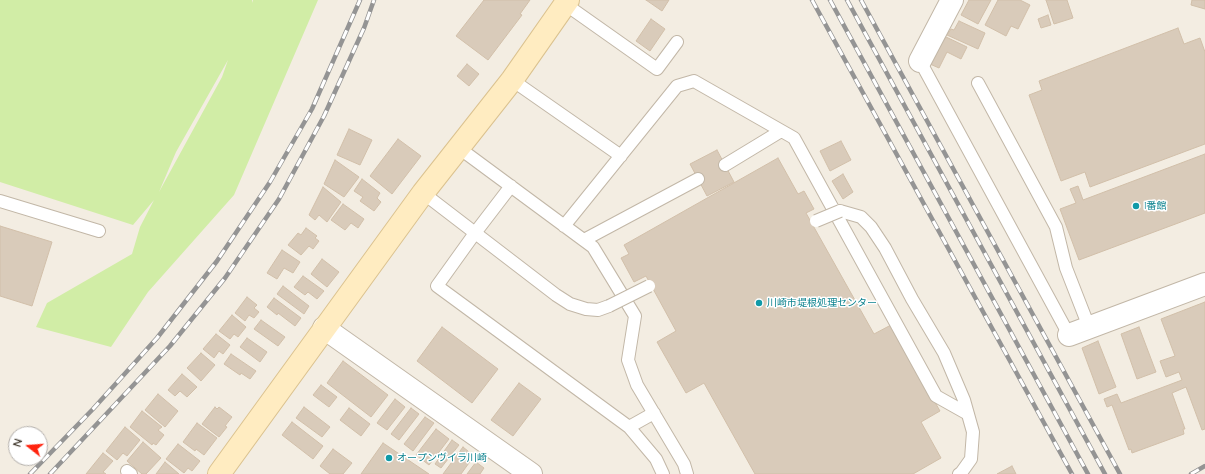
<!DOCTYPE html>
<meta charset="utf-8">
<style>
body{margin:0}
#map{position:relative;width:1205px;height:474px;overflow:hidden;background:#f3ede2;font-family:Quicksand,sans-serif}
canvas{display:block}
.north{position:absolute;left:8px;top:426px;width:40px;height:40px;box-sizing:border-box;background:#fff;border:1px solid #b5b1ad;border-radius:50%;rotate:287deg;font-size:11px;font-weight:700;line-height:16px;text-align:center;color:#453d32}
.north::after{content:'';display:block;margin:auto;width:14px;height:18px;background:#ff230e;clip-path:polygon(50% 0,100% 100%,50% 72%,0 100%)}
</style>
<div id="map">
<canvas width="1205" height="474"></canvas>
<div class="north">N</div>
</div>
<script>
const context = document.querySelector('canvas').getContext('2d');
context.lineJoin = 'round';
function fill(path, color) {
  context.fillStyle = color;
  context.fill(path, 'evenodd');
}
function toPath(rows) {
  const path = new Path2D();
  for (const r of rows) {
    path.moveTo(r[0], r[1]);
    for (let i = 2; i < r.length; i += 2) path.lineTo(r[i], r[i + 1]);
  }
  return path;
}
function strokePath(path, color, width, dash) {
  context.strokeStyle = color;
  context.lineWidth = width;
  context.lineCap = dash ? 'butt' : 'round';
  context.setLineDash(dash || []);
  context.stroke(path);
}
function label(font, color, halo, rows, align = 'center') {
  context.font = font + ' Quicksand,"Noto Sans JP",sans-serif';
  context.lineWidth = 3;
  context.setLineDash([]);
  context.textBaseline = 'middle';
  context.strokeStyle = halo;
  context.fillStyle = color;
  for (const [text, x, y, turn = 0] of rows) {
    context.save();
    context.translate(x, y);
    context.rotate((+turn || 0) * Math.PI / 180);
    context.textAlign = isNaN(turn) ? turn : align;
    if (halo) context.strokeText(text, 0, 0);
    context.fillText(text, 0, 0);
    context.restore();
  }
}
fill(toPath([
 [0,0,252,0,252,3,253,0,318,0,234,195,148,292,111,347,36,327,47,303,132,254,140,227,154,200,133,225,0,182],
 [228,60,222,77,159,192,176,152]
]), '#d1eda6');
const building = toPath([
 [484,0,530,0,520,14,522,15,488,60,456,36,484,0],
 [646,0,669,0,662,11,646,0],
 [969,0,991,0,978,24,961,15,969,0],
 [998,0,1020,0,1030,5,1018,29,1011,26,1006,36,985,25,998,0],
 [1046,0,1067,0,1073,18,1054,24,1046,0],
 [1192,0,1205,0,1205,9,1191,5,1192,0],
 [1048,15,1051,25,1041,28,1038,19,1048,15],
 [651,19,665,29,650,51,636,41,651,19],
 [959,21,985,33,978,49,947,35,951,29,954,30,959,21],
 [1178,28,1184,44,1200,38,1205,52,1205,144,1090,187,1085,172,1061,181,1029,95,1042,90,1039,81,1178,28],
 [944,36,967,47,961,59,947,52,939,68,930,64,944,36],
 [467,64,479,74,469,86,457,76,467,64],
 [349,129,372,140,360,165,337,155,349,129],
 [398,139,421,156,392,194,370,176,398,139],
 [841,141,851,160,830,171,820,151,841,141],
 [717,150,734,182,707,196,690,164,717,150],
 [1205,154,1205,213,1079,260,1060,209,1076,203,1070,189,1078,186,1083,200,1205,154],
 [778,158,798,194,804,191,814,209,806,213,874,334,891,325,940,411,921,422,941,458,913,474,755,474,704,383,686,393,657,342,676,331,646,276,634,282,621,258,629,254,624,245,778,158],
 [335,160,359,177,344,197,324,184,335,160],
 [843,174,853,192,843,199,832,181,843,174],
 [362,179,380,193,377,198,381,202,374,211,360,201,363,197,354,191,362,179],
 [323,187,341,202,327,222,319,215,315,220,309,215,323,187],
 [343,204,364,219,358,228,351,223,345,230,331,220,343,204],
 [0,226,52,242,32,306,0,296,0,226],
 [306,228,317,236,315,238,319,241,313,249,309,246,301,255,288,245,298,233,301,235,306,228],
 [282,250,300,262,293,273,284,268,277,279,267,273,282,250],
 [322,259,339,272,327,287,311,274,322,259],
 [303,276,324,291,317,299,308,292,305,295,294,287,303,276],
 [283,286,309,306,304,314,277,294,283,286],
 [247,297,257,305,254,308,259,312,254,318,249,315,245,321,235,313,247,297],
 [274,298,301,318,295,326,278,313,277,315,267,307,274,298],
 [1205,302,1205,429,1202,430,1186,387,1172,393,1185,429,1183,429,1184,434,1132,453,1131,449,1129,450,1112,405,1107,407,1104,399,1117,394,1121,403,1182,380,1179,372,1166,377,1160,361,1175,356,1161,319,1205,302],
 [232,315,246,327,238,337,234,334,230,339,219,331,232,315],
 [261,320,285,337,278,346,254,329,261,320],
 [442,327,498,369,472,403,417,361,442,327],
 [1139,327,1156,372,1137,379,1121,334,1139,327],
 [216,334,230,345,223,354,219,351,214,358,203,349,216,334],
 [247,338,267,352,260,362,240,347,247,338],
 [1098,341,1116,387,1099,394,1082,348,1098,341],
 [201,353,215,365,201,381,187,368,201,353],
 [231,354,256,371,250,379,241,373,240,375,224,364,231,354],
 [343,361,388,395,371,417,327,383,343,361],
 [182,374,197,387,187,397,180,391,175,396,168,390,182,374],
 [519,383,541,399,513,436,491,420,519,383],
 [321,385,337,397,329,407,313,395,321,385],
 [158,394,178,411,165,427,145,410,158,394],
 [395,399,405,407,387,430,377,423,395,399],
 [215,407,217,409,219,407,232,417,225,426,227,427,219,437,202,424,215,407],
 [304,407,330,427,322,437,296,418,304,407],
 [349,408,370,424,361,436,340,420,349,408],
 [411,408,419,414,399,440,391,434,411,408],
 [142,411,162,427,158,430,164,435,156,445,153,443,152,445,130,427,142,411],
 [425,417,434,423,413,451,404,444,425,417],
 [292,422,323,446,313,459,282,435,292,422],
 [197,423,217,438,204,455,196,449,195,451,183,442,197,423],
 [125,427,140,440,127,456,123,453,117,460,106,451,125,427],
 [436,429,449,439,429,465,416,455,436,429],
 [452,440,459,445,441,468,435,464,452,440],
 [143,442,161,458,146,474,142,474,127,461,143,442],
 [383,443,429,474,361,474,383,443],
 [178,444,200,461,192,471,188,468,184,473,166,459,178,444],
 [463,447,474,456,461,474,443,474,463,447],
 [333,449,352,463,343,474,330,474,320,466,333,449],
 [103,453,113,461,103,472,106,474,86,474,103,453],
 [165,462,179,474,156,474,165,462],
 [476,462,484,468,480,474,467,474,476,462],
 [1012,466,1016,474,997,474,1012,466]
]);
fill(building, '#d9cbba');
strokePath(building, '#d1bfa9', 1);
const lane = toPath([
 [565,4,657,69,677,42],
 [920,61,1069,335],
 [512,80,621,156],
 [978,83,1056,227,1066,268,1089,327],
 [459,148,593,247,635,316,628,360,637,385,684,464,687,474],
 [725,165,781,131],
 [511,186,475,233,437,286,629,427,656,459,663,474],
 [423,193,556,295,570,304,586,309,598,310,609,306],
 [0,201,99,231],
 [840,211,861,217,871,227,885,248,912,299,944,353,964,400,973,432,971,459,961,473,959,474],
 [564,226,677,86,694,81,794,138,936,396,968,414],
 [584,240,698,179],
 [629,427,654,413],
 [127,471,131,474]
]);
const street = toPath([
 [920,61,952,0],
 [324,328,531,474],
 [1069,335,1205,284]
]);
const secondary = toPath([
 [219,474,423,193,512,80,568,0]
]);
strokePath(lane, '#c2b7a7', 14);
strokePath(street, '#c2b7a7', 24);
strokePath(secondary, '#dbc28f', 24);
strokePath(lane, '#fff', 12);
strokePath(street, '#fff', 22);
strokePath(secondary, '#ffecc1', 22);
const rail = toPath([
 [812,0,1072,474],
 [830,0,1088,474],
 [847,0,1105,474],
 [861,0,1120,474],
 [30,474,93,409,157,338,217,261,270,182,312,109,360,0],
 [50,474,170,346,225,278,279,199,324,116,364,28,374,0],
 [1191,474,1205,466]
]);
strokePath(rail, '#949494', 4.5);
strokePath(rail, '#fff', 3, [9]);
const laneBridge = toPath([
 [816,221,840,211],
 [609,306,649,286]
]);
strokePath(laneBridge, '#c2b7a7', 14, []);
strokePath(laneBridge, '#fff', 12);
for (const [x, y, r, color] of [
 [1136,206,4,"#0f9aa8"],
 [759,303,4,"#0f9aa8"],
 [389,458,4,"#0f9aa8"]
]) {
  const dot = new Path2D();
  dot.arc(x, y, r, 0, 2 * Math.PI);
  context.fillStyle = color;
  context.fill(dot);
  strokePath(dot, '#fff', 1.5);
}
label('10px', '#0d838f', '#fff', [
 ["I番館",1144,206],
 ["川崎市堤根処理センター",767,303],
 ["オープンヴイラ川崎",397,458]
], 'left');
</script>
